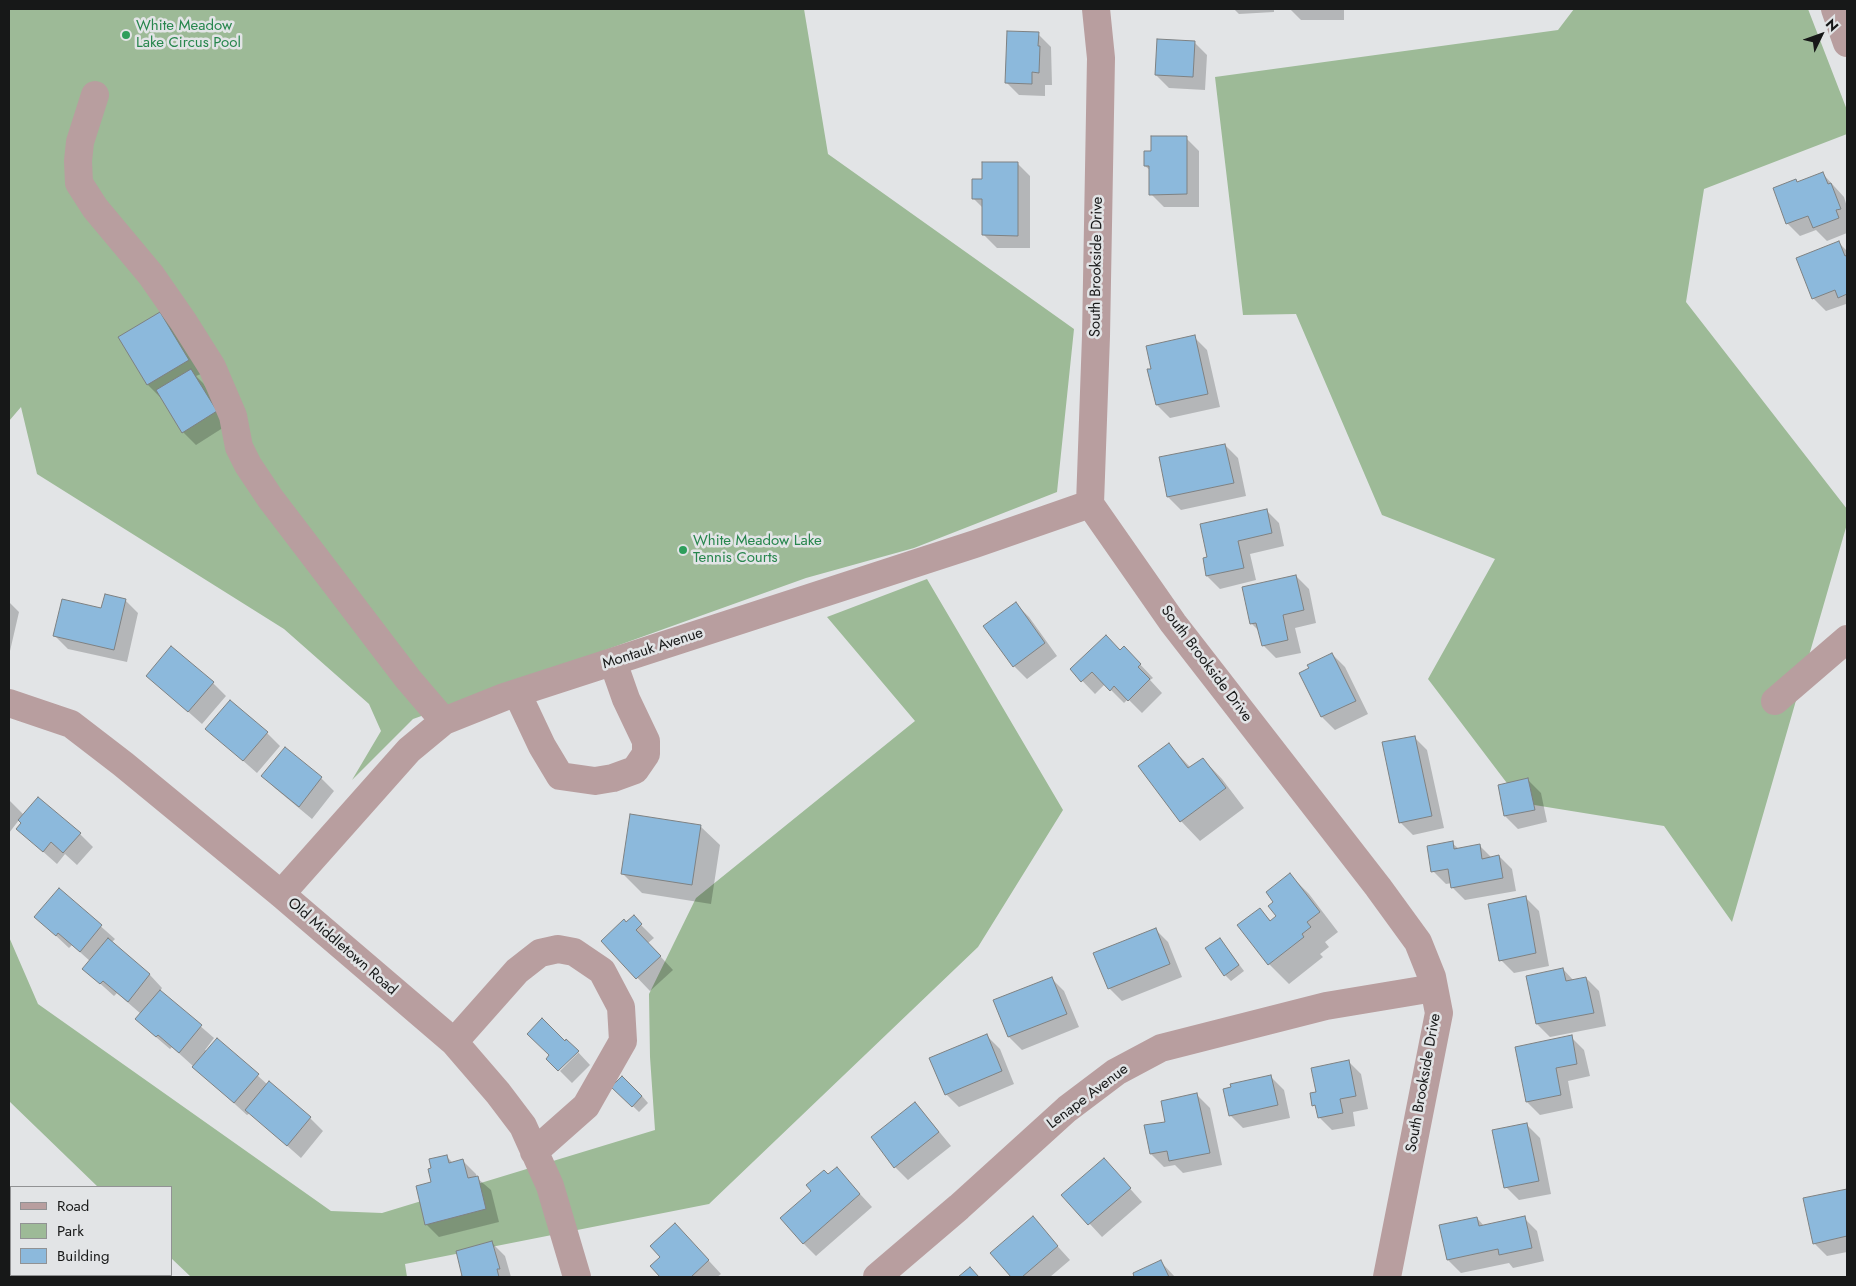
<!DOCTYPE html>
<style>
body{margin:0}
#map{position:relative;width:1856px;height:1286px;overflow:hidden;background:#e2e4e6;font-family:Jost,sans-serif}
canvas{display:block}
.frame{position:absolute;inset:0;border:10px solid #171818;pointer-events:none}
.legend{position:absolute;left:10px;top:1186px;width:162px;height:90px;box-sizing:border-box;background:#e2e4e6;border:1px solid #919294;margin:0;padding:6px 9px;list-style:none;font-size:15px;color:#171818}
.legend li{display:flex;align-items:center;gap:10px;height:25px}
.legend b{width:25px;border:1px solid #919294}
.north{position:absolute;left:1796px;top:10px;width:50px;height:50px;-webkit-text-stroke:4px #e2e4e6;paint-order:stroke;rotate:48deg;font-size:14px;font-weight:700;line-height:20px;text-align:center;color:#171818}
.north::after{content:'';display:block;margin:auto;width:18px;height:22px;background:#171818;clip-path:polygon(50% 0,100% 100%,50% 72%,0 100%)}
</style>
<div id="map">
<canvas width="1856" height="1286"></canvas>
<div class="frame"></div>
<ul class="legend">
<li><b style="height:6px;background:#b89e9f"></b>Road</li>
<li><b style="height:14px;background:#9dba97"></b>Park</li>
<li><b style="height:14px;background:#8cb9dc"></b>Building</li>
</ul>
<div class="north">N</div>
</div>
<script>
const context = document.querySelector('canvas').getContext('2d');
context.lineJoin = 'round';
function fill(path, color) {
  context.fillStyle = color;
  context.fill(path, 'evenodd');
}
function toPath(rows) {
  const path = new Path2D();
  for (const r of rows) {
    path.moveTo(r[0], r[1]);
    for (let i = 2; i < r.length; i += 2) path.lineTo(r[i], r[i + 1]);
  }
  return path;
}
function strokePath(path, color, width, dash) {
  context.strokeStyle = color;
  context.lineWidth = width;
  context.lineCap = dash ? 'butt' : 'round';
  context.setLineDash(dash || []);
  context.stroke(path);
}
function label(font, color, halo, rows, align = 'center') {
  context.font = font + ' Jost,sans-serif';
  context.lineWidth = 5;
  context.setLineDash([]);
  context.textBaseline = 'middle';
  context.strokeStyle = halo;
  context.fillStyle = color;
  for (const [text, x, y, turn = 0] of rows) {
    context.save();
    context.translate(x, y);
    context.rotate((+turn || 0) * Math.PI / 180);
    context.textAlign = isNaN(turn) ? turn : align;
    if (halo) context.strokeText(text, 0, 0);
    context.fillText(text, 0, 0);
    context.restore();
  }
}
fill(toPath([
 [9,9,804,9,828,154,1074,329,1057,492,914,548,806,578,413,719,352,780,381,731,369,704,284,629,37,474,21,407,9,421],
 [1574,9,1808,9,1847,110,1847,134,1704,189,1686,302,1847,509,1847,524,1732,922,1664,826,1522,803,1428,679,1495,559,1382,515,1296,314,1243,315,1215,77,1558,30],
 [927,579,1063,810,978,947,709,1204,405,1264,407,1277,191,1277,171,1258,171,1187,98,1187,9,1101,9,937,38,1004,331,1211,382,1213,655,1130,650,1057,649,994,696,898,915,721,827,617]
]), '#9dba97');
fill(toPath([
 [1234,9,1274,9,1274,12,1239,14],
 [1290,9,1344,9,1344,20,1301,20],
 [1038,34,1051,47,1052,85,1045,85,1045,96,1019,95,1006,82],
 [1194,42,1207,55,1205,90,1169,88,1156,75],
 [1186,138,1199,151,1199,207,1164,207,1151,194,1151,171,1145,166],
 [1017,163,1030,176,1030,248,997,248,984,235,984,209,973,198],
 [1823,174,1844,197,1847,207,1847,233,1827,241,1816,230,1800,236,1787,223,1796,181,1798,183],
 [1839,243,1847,251,1847,306,1846,304,1826,311,1813,298],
 [160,314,173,327,201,374,196,376,203,383,229,424,196,445,183,432,161,398,148,385,120,338],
 [1194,337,1207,350,1220,407,1170,418,1157,405,1152,370],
 [1225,445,1238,458,1246,496,1181,510,1168,497,1161,458],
 [1266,510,1279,523,1284,546,1250,554,1256,580,1220,589,1207,576,1209,558],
 [1296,576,1309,589,1316,623,1295,628,1301,653,1276,658,1263,645,1260,632,1252,624],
 [125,600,138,613,127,662,68,649,55,636,102,610],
 [9,602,19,612,10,651,9,651],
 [1016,604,1029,617,1057,656,1027,679,1014,666],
 [1121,652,1137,661,1153,678,1150,680,1162,693,1142,713,1128,699,1124,703,1105,684,1095,694,1071,669],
 [1332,654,1345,667,1368,714,1335,730,1322,717,1301,674],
 [148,676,213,683,226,696,202,724],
 [207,729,267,733,280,746,257,773],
 [1414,737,1427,750,1444,828,1413,835,1400,822],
 [1169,745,1191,768,1203,759,1222,779,1244,808,1200,841,1181,821],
 [285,749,321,778,334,791,312,819,276,789,263,776],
 [1528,780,1541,793,1547,822,1518,829,1505,816],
 [9,800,24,815,80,834,93,847,77,865,65,854,57,864,31,841,23,823,19,820,9,833],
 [700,826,720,845,711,904,642,893,623,874],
 [1452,843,1459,849,1479,845,1492,858,1499,856,1512,869,1516,891,1465,900,1452,887,1452,883,1446,884,1433,871],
 [1290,875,1309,894,1338,932,1325,942,1329,947,1320,954,1323,957,1289,984,1269,964,1259,909,1271,921,1278,916,1275,902],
 [60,890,115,939,111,943,150,975,162,988,160,991,214,1038,205,1050,207,1051,217,1039,268,1085,310,1118,323,1131,301,1158,250,1113,247,1115,172,1047,170,1049,150,1032,137,1019,141,1014,117,993,114,996,84,969,90,961,72,945,69,948,36,917],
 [1526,898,1539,911,1549,966,1514,973,1501,960],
 [633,917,654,938,648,943,673,970,650,991,602,941],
 [1155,929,1168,942,1182,977,1122,1001,1109,988],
 [1220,939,1244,971,1231,981,1225,975],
 [1563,969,1574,981,1586,978,1599,991,1606,1026,1550,1037,1537,1024,1528,976],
 [1051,978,1064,991,1079,1027,1022,1050,1009,1037],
 [987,1036,1000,1049,1014,1084,959,1107,946,1094],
 [1571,1037,1584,1050,1590,1076,1568,1081,1573,1108,1540,1115,1527,1102,1516,1048],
 [577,1051,590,1065,572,1083,560,1071,578,1053],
 [1348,1061,1361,1074,1368,1109,1353,1112,1355,1126,1332,1130,1319,1117,1317,1108,1314,1105,1317,1093],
 [1271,1077,1284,1090,1290,1118,1243,1128,1230,1115],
 [619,1093,642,1096,648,1103,639,1112],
 [1197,1095,1210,1108,1222,1165,1183,1173,1175,1165,1164,1167,1151,1154,1167,1123],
 [914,1104,927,1117,951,1146,908,1180,895,1167],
 [1527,1125,1540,1138,1551,1194,1519,1200,1506,1187],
 [446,1156,453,1163,463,1161,476,1174,477,1178,491,1190,499,1222,439,1237,426,1224,433,1183],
 [837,1169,872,1207,816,1256,803,1243,828,1176],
 [1116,1173,1142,1202,1102,1237,1063,1195],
 [1846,1190,1847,1252,1827,1256,1814,1243],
 [1032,1218,1070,1260,1050,1277,1013,1277,992,1253],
 [1477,1218,1484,1226,1524,1218,1537,1231,1544,1261,1513,1268,1509,1263,1461,1273,1448,1260],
 [9,1226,11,1227,11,1275,31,1275,30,1277,9,1277],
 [688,1238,721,1274,717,1277,661,1277,651,1266],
 [492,1243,505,1256,511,1277,463,1277],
 [1161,1262,1175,1277,1136,1277,1134,1274]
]), '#0003');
const building = toPath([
 [1007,31,1039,32,1038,46,1040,46,1039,73,1032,72,1032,84,1005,83,1007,31],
 [1157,39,1195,41,1193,77,1155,75,1157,39],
 [1151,136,1187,136,1187,194,1149,195,1149,166,1144,166,1144,151,1151,151,1151,136],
 [982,162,1018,162,1018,236,982,235,982,199,972,199,972,179,982,179,982,162],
 [1823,172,1828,184,1831,183,1841,209,1836,210,1839,218,1813,228,1808,216,1786,224,1773,188,1796,179,1797,182,1823,172],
 [1839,241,1845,256,1847,255,1847,294,1838,298,1835,290,1812,299,1796,258,1839,241],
 [160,312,189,360,147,385,118,337,160,312],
 [1195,335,1208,394,1156,405,1147,369,1151,369,1146,346,1195,335],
 [191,369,217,411,182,433,156,390,191,369],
 [1225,444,1234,483,1167,497,1159,457,1225,444],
 [1267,509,1272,533,1238,541,1244,568,1206,576,1203,558,1207,557,1200,524,1267,509],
 [1296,575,1304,610,1283,615,1288,640,1262,646,1256,623,1250,624,1242,587,1296,575],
 [105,594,126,599,114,650,53,636,62,599,101,608,105,594],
 [1016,602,1045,643,1013,667,983,626,1016,602],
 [1106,635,1120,650,1124,646,1141,664,1138,667,1150,679,1128,701,1114,686,1110,691,1092,672,1081,682,1070,669,1106,635],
 [171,646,214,682,188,712,146,676,171,646],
 [1332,653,1356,701,1321,717,1299,673,1309,668,1307,665,1332,653],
 [230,700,268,732,243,761,205,729,230,700],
 [1415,736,1432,816,1399,823,1382,742,1415,736],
 [1169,743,1188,768,1203,758,1226,788,1180,822,1138,766,1169,743],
 [285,747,322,777,299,807,261,776,285,747],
 [1528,778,1535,810,1504,816,1498,785,1528,778],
 [38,797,81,833,63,853,51,842,43,852,16,829,21,823,18,820,38,797],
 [630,814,701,825,692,885,621,874,630,814],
 [1453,841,1454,849,1480,844,1482,859,1499,855,1503,878,1451,888,1448,869,1431,872,1427,846,1453,841],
 [1290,873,1320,912,1307,922,1311,927,1302,934,1304,937,1268,965,1237,925,1260,908,1270,921,1276,916,1268,906,1273,902,1266,892,1290,873],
 [59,888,102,925,80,952,58,933,56,936,34,917,59,888],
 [1526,896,1536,953,1499,961,1488,904,1526,896],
 [634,915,642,924,636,930,661,956,636,979,601,941,624,919,626,922,634,915],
 [1156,928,1170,964,1108,989,1093,953,1156,928],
 [108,938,150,974,128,1002,103,981,100,984,82,969,108,938],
 [1220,938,1239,965,1224,976,1205,948,1220,938],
 [1563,968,1566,981,1586,977,1594,1013,1536,1024,1526,976,1563,968],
 [1052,977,1067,1014,1008,1037,993,1000,1052,977],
 [160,990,202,1025,179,1053,158,1035,156,1037,135,1019,160,990],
 [542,1018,565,1041,566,1039,579,1051,558,1071,546,1059,549,1055,527,1034,542,1018],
 [987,1034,1002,1071,945,1095,929,1058,987,1034],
 [1572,1035,1577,1064,1556,1068,1561,1095,1526,1102,1515,1047,1572,1035],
 [217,1038,259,1074,234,1103,192,1067,217,1038],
 [1349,1060,1356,1096,1340,1099,1343,1113,1318,1118,1315,1105,1312,1106,1310,1093,1316,1092,1311,1068,1349,1060],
 [1271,1075,1278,1105,1229,1116,1223,1089,1231,1087,1230,1084,1271,1075],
 [622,1076,642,1096,632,1107,611,1087,622,1076],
 [269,1081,311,1117,287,1146,245,1110,269,1081],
 [1197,1093,1210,1153,1169,1161,1167,1151,1150,1154,1144,1125,1165,1122,1161,1101,1197,1093],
 [915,1102,939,1132,894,1168,871,1137,915,1102],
 [1527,1123,1539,1181,1504,1188,1492,1130,1527,1123],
 [447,1155,449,1163,463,1159,468,1178,478,1176,486,1209,425,1225,416,1186,431,1182,428,1169,431,1168,429,1159,447,1155],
 [1104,1158,1131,1188,1088,1225,1061,1195,1104,1158],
 [837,1167,860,1194,803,1244,780,1218,811,1191,806,1185,824,1170,828,1174,837,1167],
 [1847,1189,1847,1236,1813,1244,1803,1198,1847,1189],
 [1033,1216,1058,1246,1022,1277,1011,1277,990,1253,1033,1216],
 [1525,1216,1532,1248,1499,1255,1498,1249,1447,1260,1439,1225,1477,1217,1479,1226,1525,1216],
 [675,1223,709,1260,691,1277,660,1277,650,1266,660,1257,650,1246,675,1223],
 [9,1225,11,1225,11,1275,14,1275,13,1277,9,1277,9,1225],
 [492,1241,500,1269,497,1269,499,1277,458,1277,462,1276,456,1251,492,1241],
 [1161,1260,1169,1277,1134,1277,1133,1273,1161,1260],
 [970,1267,979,1277,958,1277,970,1267]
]);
fill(building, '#8cb9dc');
strokePath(building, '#7e8182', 1);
strokePath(toPath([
 [1096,9,1101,58,1096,336,1090,504,1173,623,1378,887,1418,942,1432,977,1439,1013,1387,1277],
 [1835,9,1847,43],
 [95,95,80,142,78,161,79,183,95,208,151,275,183,321,212,367,233,416,239,447,248,465,270,498,408,679,444,721],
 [517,693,542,746,560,776,595,781,613,778,635,770,646,754,646,741,626,699,613,662],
 [1775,701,1847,639],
 [9,703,71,724,123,764,281,894,454,1042,498,1093,523,1126,550,1186,577,1277],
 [281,894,409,750,444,721,504,697,975,544,1090,504],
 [454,1042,517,971,540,953,558,949,574,952,602,971,621,1007,623,1041,586,1106,534,1152],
 [877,1277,959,1207,1067,1109,1116,1072,1161,1048,1326,1006,1434,988]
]), '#b89e9f', 28);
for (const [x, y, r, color] of [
 [126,35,5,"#2e9e5b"],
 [683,550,5,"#2e9e5b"]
]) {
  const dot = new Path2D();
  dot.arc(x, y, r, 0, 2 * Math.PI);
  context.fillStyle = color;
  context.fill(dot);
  strokePath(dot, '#e2e4e6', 2);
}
label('15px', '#27864d', '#e2e4e6', [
 ["White Meadow",136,26],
 ["Lake Circus Pool",136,43],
 ["White Meadow Lake",693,541],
 ["Tennis Courts",693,558]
], 'left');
label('15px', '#171818', '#e2e4e6', [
 ["South Brookside Drive",1097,267,-89],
 ["Montauk Avenue",653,649,-18],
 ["South Brookside Drive",1206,664,53],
 ["Old Middletown Road",342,947,41],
 ["South Brookside Drive",1424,1083,-80],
 ["Lenape Avenue",1088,1097,-37]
]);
</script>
